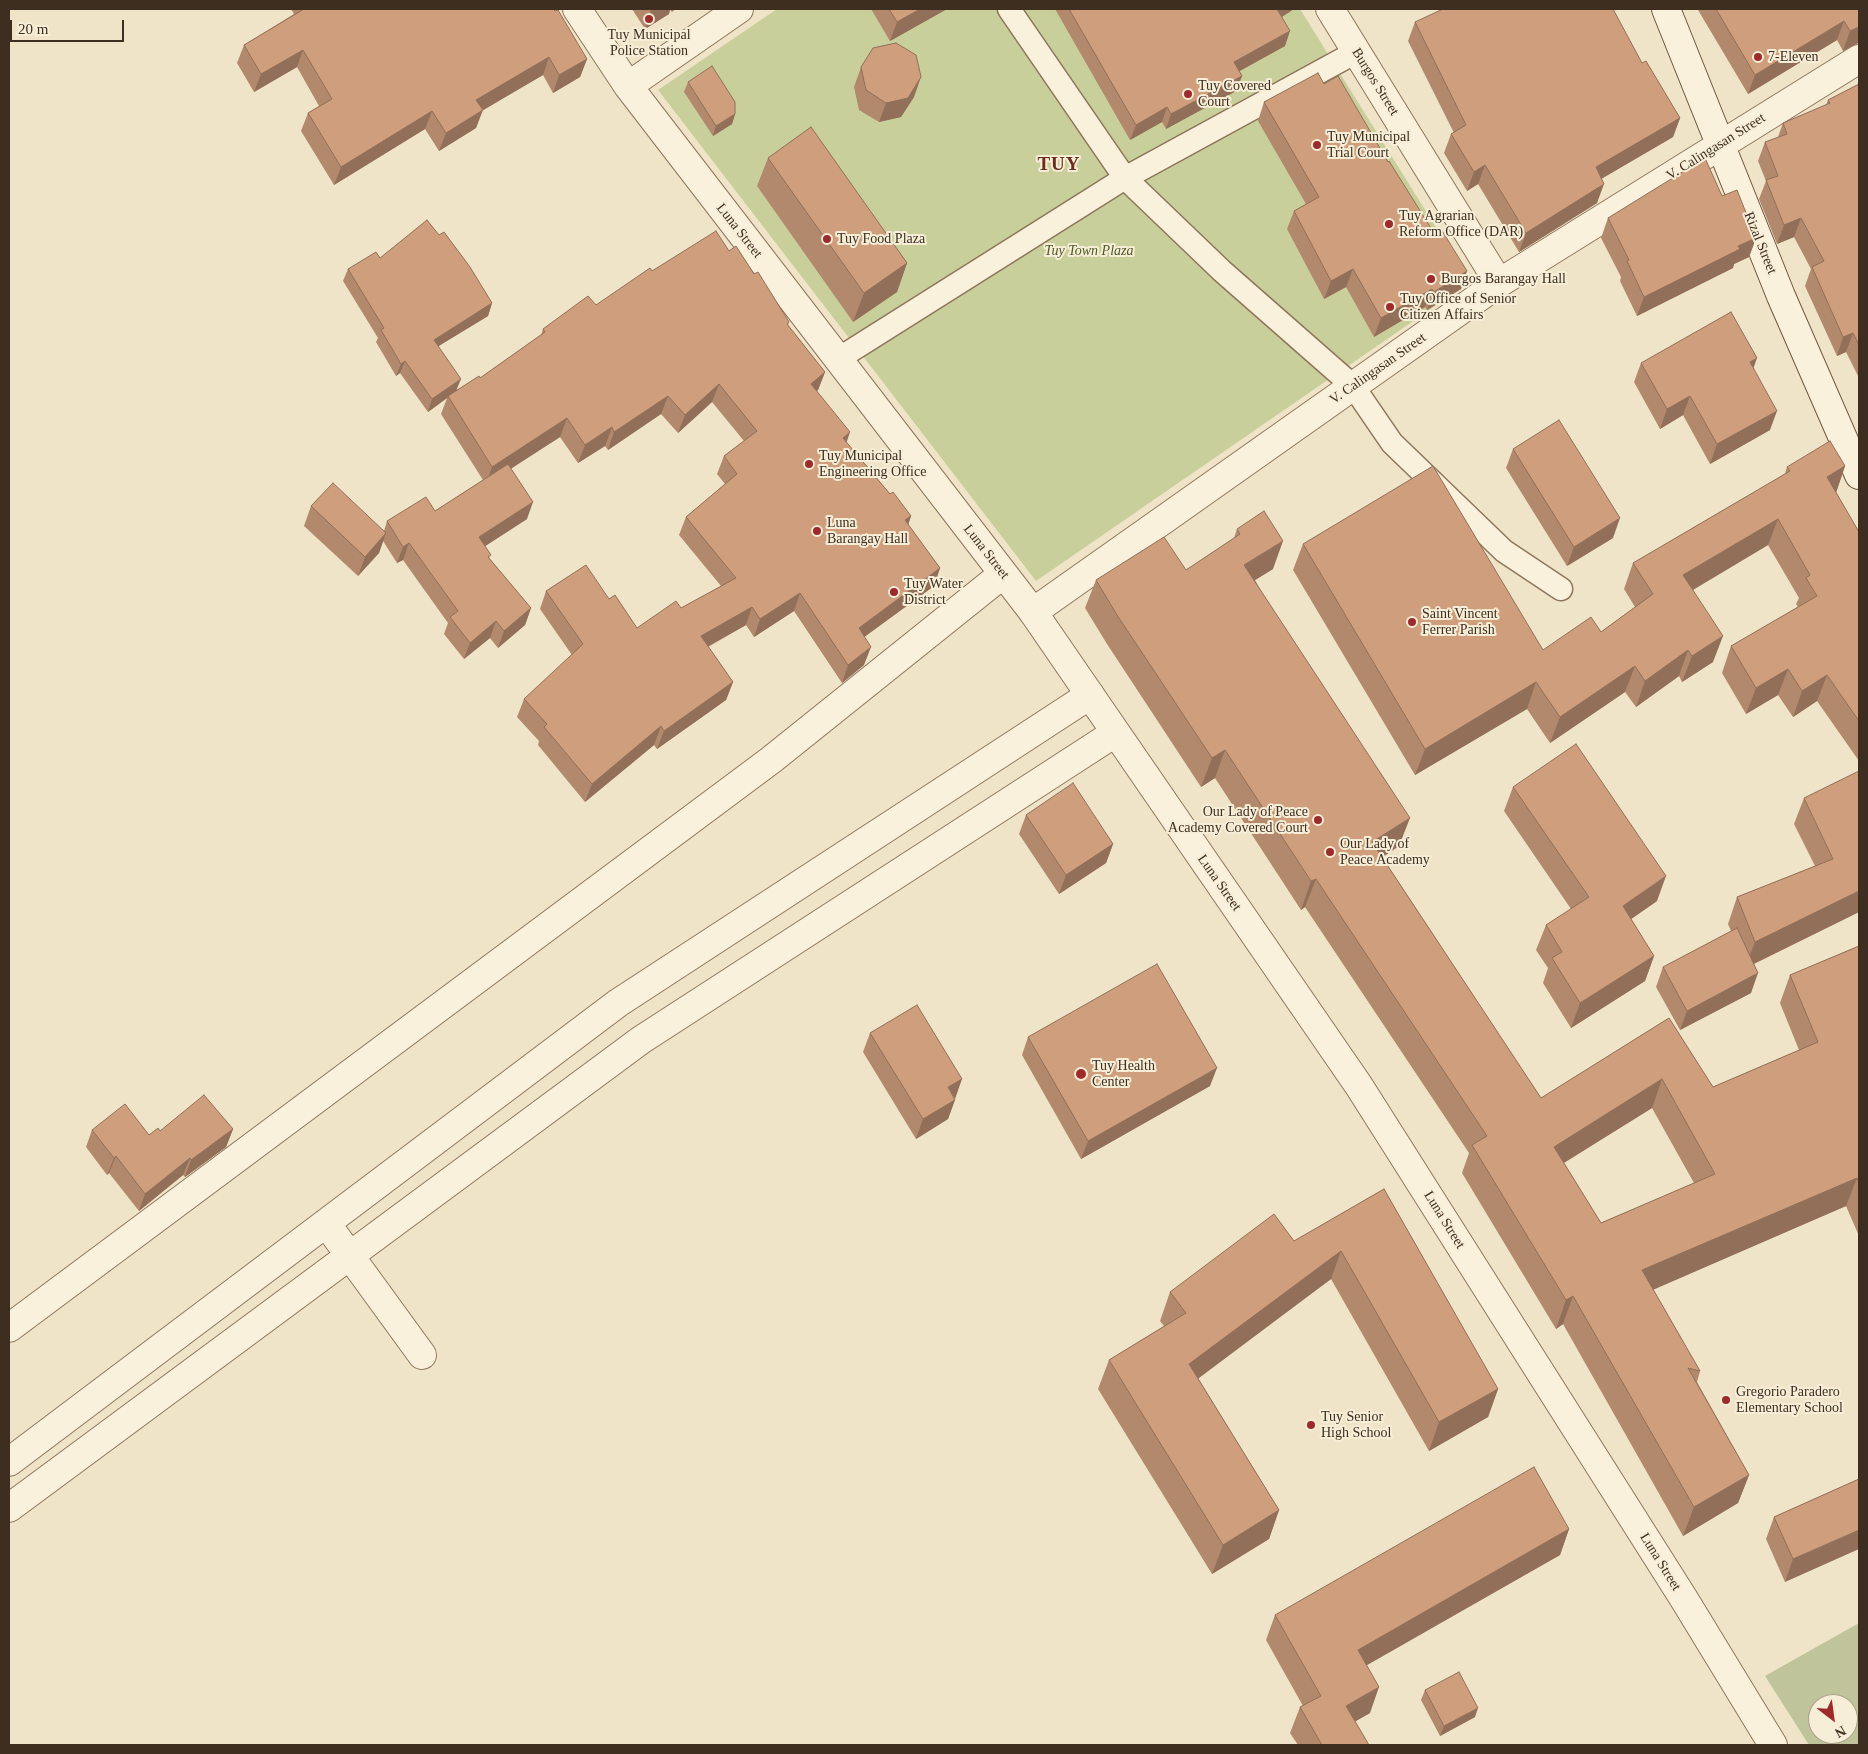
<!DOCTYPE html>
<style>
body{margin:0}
#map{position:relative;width:1868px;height:1754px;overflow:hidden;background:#f0e4c8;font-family:Georgia,serif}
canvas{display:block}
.frame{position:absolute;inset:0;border:10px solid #3d2e20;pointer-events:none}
.north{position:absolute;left:1808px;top:1694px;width:50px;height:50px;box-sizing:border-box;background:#f7eed8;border:1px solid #ada18e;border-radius:50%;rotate:150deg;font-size:14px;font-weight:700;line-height:20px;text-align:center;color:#3d2e20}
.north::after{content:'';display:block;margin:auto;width:18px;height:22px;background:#9e2a2b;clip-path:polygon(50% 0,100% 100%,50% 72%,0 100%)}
.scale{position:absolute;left:10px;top:20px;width:114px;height:22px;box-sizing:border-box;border:2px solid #3d2e20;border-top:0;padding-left:6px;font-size:15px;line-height:18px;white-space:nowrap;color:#3d2e20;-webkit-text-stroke:4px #f7eed8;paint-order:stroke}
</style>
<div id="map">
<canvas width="1868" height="1754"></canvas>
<div class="frame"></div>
<div class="north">N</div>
<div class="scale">20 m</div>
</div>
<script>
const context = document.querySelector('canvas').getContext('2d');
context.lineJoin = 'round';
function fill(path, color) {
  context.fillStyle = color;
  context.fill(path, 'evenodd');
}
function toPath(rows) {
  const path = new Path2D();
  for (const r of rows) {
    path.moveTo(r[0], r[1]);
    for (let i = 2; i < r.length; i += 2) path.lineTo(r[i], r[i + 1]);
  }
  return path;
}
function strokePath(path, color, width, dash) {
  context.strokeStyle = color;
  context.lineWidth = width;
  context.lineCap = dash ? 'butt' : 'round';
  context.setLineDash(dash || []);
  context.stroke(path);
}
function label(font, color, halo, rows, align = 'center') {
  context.font = font + ' Georgia,serif';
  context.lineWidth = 4;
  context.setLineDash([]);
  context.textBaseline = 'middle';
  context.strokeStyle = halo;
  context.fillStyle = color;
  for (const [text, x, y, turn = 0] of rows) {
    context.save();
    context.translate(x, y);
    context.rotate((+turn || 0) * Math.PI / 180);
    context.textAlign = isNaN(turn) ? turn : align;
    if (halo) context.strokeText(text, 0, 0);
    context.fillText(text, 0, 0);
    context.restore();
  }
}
fill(toPath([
 [777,9,1300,9,1470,282,1036,581,658,90]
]), '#c9cf9b');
fill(toPath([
 [1859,1623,1859,1745,1809,1745,1765,1676],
 [1818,1704,1848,1704,1848,1734,1818,1734]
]), '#bfc49a');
const service = toPath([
 [1009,9,1125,178,1222,271,1353,386,1392,443,1504,551,1561,589],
 [838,359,1125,178,1356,52]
]);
const minor = toPath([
 [1330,9,1499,283],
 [1033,612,1499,283,1859,59],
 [326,1223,422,1355],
 [9,1328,771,760,1003,574],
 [9,1462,618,1003,1090,695],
 [9,1508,641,1040,1115,733]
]);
const tertiary = toPath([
 [577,9,628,86,1033,612,1090,695,1359,1086,1684,1599,1773,1745],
 [628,86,739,9]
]);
const secondary = toPath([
 [1666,9,1781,296,1859,475]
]);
strokePath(service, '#8d765c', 25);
strokePath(minor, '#8d765c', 30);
strokePath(tertiary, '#8d765c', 30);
strokePath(secondary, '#6f573f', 30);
strokePath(service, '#faf1dc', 22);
strokePath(minor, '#faf1dc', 28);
strokePath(tertiary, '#faf1dc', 28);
strokePath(secondary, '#faf1dc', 28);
fill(toPath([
 [291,9,553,9,587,59,580,77,553,93,543,75,482,110,476,128,439,151,425,129,334,185,301,131,308,113,319,106,297,67,254,92,237,63,244,45,294,14],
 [632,9,676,9,672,12,670,10,669,14,645,29],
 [871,9,947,9,890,41],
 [1055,9,1294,9,1282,17,1285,46,1239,71,1242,76,1236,91,1166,129,1162,122,1130,140],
 [1699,9,1859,9,1859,44,1858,43,1843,51,1837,40,1748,94,1698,10],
 [1415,22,1642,63,1680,118,1673,137,1601,179,1597,203,1519,252,1478,184,1467,191,1444,153,1451,134,1454,133,1408,41],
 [861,67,914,97,901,117,879,122,859,110,854,87],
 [688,82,735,114,732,124,713,136,684,92],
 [1324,84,1461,289,1427,310,1425,307,1374,337,1346,287,1324,299,1287,229,1294,211,1306,204,1258,121,1264,102],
 [1859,84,1859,378,1846,352,1837,356,1805,286,1811,269,1794,237,1777,244,1759,199,1766,181,1758,161,1765,142,1778,137,1783,123,1826,105,1828,100],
 [768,158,907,263,897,292,853,322,757,186],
 [1722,196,1756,238,1749,257,1734,264,1733,268,1637,316,1620,281,1621,277,1601,238,1608,218],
 [729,251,754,274,789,322,788,325,825,372,818,390,817,391,847,443,890,494,911,516,908,525,940,568,934,586,864,637,864,665,842,683,794,611,754,637,746,625,708,647,733,682,726,700,657,749,654,745,585,802,538,745,539,741,517,717,524,699,572,655,540,609,546,591,609,599,637,628,681,608,721,586,679,535,686,517,725,484,717,474,724,456,744,441,712,402,678,433,661,414,608,450,605,446,578,463,560,437,511,468,527,519,485,546,490,559,531,608,525,625,498,648,490,638,464,659,444,634,448,623,403,560,397,563,383,541,379,553,358,576,304,526,311,506,384,531,387,521,435,511,483,480,441,414,447,398,428,412,400,373,396,376,376,342,378,338,343,281,348,269,380,258,492,303,488,316,438,346,457,390,480,378,541,335,543,329,596,305,652,271],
 [1641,363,1754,368,1770,430,1710,464,1683,415,1660,429,1634,382],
 [1513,449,1613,538,1567,566,1506,468],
 [1845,466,1836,492,1859,532,1859,761,1817,701,1793,717,1778,695,1746,714,1722,673,1731,646,1798,607,1796,604,1799,598,1768,545,1693,590,1713,662,1682,682,1679,676,1636,707,1625,692,1550,743,1527,709,1415,775,1293,570,1303,544,1543,650,1601,632,1635,607,1624,589,1633,563,1785,474,1787,467],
 [1237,529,1273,569,1255,580,1399,846,1382,857,1541,1098,1669,1018,1713,1087,1799,1050,1780,1003,1790,975,1859,946,1859,1236,1846,1206,1653,1289,1700,1371,1697,1382,1749,1475,1738,1503,1683,1536,1563,1324,1556,1329,1462,1173,1469,1153,1305,907,1301,910,1215,778,1201,787,1107,644,1085,608,1096,580,1186,570,1234,538],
 [1652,1108,1694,1183,1601,1223,1564,1163],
 [1513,787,1657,901,1631,919,1654,956,1645,981,1571,1028,1543,983,1548,968,1536,950,1546,925,1571,909,1504,811],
 [1804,798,1859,912,1754,964,1751,993,1680,1030,1656,987,1663,967,1731,931,1728,924,1737,897,1815,866,1794,824],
 [1026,815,1113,844,1106,863,1059,894,1019,834],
 [870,1033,955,1099,948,1119,916,1139,863,1052],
 [1028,1037,1210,1086,1081,1159,1022,1055],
 [233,1129,226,1147,185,1177,183,1175,139,1211,109,1173,107,1175,86,1147,92,1130,149,1135,160,1131],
 [1384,1189,1498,1389,1488,1417,1429,1451,1331,1279,1198,1378,1279,1510,1269,1539,1212,1574,1098,1389,1109,1360,1164,1326,1160,1321,1170,1292,1294,1241],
 [1859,1479,1785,1582,1766,1539,1774,1517],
 [1569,1529,1560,1555,1366,1665,1370,1713,1355,1721,1369,1745,1298,1745,1290,1733,1300,1707,1303,1706,1266,1640,1275,1615],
 [1425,1690,1475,1717,1440,1736,1421,1700]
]), '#b2896c');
fill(toPath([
 [653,9,670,9,669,14,645,29,651,10],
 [920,9,947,9,890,41,897,22],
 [1277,9,1294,9,1272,23],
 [1844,21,1837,40,1748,94,1755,75],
 [1859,27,1859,40,1858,43,1843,51,1850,31],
 [1290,31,1285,46,1229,77,1234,62],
 [303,50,297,67,254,92,261,74],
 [549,57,543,75,470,118,476,100],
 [587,59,580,77,553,93,559,75],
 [1242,76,1236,91,1166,129,1171,114],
 [921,77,914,97,901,117,879,122,886,103],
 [1167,107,1162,122,1130,140,1136,125],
 [483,110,476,128,439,151,446,133],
 [432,111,425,129,334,185,341,167],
 [735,114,732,124,713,136,716,126],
 [1680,118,1673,137,1589,186,1596,167],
 [1485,165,1478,184,1467,191,1474,172],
 [1604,184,1597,203,1519,252,1526,233],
 [1801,218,1794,237,1777,244,1784,225],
 [1756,238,1749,257,1734,264,1733,268,1637,316,1644,297,1738,246],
 [907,263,897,292,853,322,864,293],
 [1353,269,1346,287,1324,299,1331,281],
 [1467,271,1461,289,1427,310,1434,292],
 [1432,289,1425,307,1374,337,1381,318],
 [492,303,488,316,429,352,434,340],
 [1853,333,1846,352,1837,356,1843,337],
 [1757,358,1750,378,1750,362],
 [405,361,400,373,396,376,401,364],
 [825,372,818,390,804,402,811,384],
 [461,379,456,391,448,396,447,398,428,412,432,399],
 [719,384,712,402,678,433,685,415],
 [668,396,661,414,608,450,614,432],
 [1690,396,1683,415,1660,429,1667,409],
 [1777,411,1770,430,1710,464,1717,444],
 [567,418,560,437,486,485,492,467],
 [612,427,605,446,578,463,585,445],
 [850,432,844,450,843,438],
 [1845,466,1836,493,1827,477],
 [533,502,527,519,473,554,479,537],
 [911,516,905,534,905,520],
 [1620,518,1613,538,1567,566,1574,547],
 [1778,519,1768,545,1674,601,1683,575],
 [386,533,379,553,358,576,365,557],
 [1283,541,1273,569,1234,593,1244,565],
 [409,543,403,560,397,563,403,547],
 [940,568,934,586,852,646,859,628],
 [800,593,794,611,754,637,760,619],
 [752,607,746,625,694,654,701,636],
 [531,608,525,625,498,648,504,631],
 [496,621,490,638,464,659,470,643],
 [1723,636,1713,662,1682,682,1692,656],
 [871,647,864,665,842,683,848,665],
 [1688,650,1679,676,1636,707,1645,681],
 [1635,666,1625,692,1550,743,1560,717],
 [1788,669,1778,695,1746,714,1756,688],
 [1827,675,1817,701,1793,717,1802,691],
 [733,682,726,700,657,749,664,731],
 [1536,682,1527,709,1415,775,1425,749],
 [661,726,654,745,585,802,592,784],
 [1225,750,1215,778,1201,787,1212,758],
 [1410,818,1399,846,1362,871,1372,842],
 [1113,844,1106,863,1059,894,1066,875],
 [1666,876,1657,901,1614,931,1623,906],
 [1316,879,1305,907,1301,910,1311,881],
 [1859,891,1859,912,1745,968,1755,942],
 [1654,956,1645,981,1571,1028,1580,1003],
 [1758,973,1751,993,1680,1030,1687,1011],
 [1217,1068,1210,1086,1081,1159,1088,1141],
 [962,1079,955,1099,948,1087],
 [1662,1079,1652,1108,1544,1175,1554,1147],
 [955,1100,948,1119,916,1139,923,1119],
 [233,1129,226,1147,185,1177,191,1160],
 [116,1156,109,1173,107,1175,114,1158],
 [190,1158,183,1175,139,1211,145,1194],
 [1857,1178,1846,1206,1632,1299,1642,1270],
 [1341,1251,1331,1279,1179,1393,1189,1364],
 [1573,1296,1563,1324,1556,1329,1566,1300],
 [1498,1389,1488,1417,1429,1451,1439,1422],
 [1749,1475,1738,1503,1683,1536,1694,1507],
 [1279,1510,1269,1539,1212,1574,1223,1545],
 [1569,1529,1560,1555,1348,1676,1358,1650],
 [1859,1530,1859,1549,1785,1582,1793,1559],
 [1379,1687,1370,1713,1337,1732,1346,1706],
 [1478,1708,1475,1717,1440,1736,1444,1726]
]), '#916f58');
const building = toPath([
 [304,9,553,9,555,11,558,10,587,59,559,75,549,57,476,100,483,110,446,133,432,111,341,167,308,113,332,99,303,50,261,74,244,45,304,9],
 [889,9,920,9,897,22,889,9],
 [1069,9,1277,9,1290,31,1234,62,1242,76,1171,114,1167,107,1136,125,1069,9],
 [1443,9,1613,9,1642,63,1646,61,1680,118,1596,167,1604,184,1526,233,1485,165,1474,172,1451,134,1466,125,1415,22,1443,9],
 [1716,9,1859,9,1859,27,1850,31,1844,21,1755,75,1716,9],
 [896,43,916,55,921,77,908,98,886,103,866,90,861,67,873,48,896,43],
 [712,66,735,102,735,114,716,126,688,82,712,66],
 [1318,73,1324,84,1338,76,1388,162,1389,161,1434,233,1441,229,1467,271,1434,292,1432,289,1381,318,1353,269,1331,281,1294,211,1319,197,1264,102,1318,73],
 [1859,84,1859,345,1853,333,1843,337,1812,267,1824,261,1801,218,1784,225,1766,180,1778,176,1765,142,1787,134,1783,123,1830,103,1828,100,1859,84],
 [811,127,907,263,864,293,768,158,811,127],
 [1705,158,1722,196,1737,190,1756,238,1738,246,1740,249,1644,297,1627,261,1629,260,1608,218,1705,158],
 [427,220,439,235,444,232,470,267,492,303,434,340,461,379,432,399,405,361,401,364,381,330,384,328,348,269,376,252,380,258,427,220],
 [716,231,729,251,736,246,754,274,758,272,789,322,787,324,825,372,811,384,850,432,843,438,890,494,893,492,911,516,905,520,940,568,859,628,871,647,848,665,800,593,760,619,752,607,701,636,733,682,664,731,661,726,592,784,544,727,547,724,524,699,583,644,546,591,586,565,609,599,615,595,637,628,676,601,681,608,736,578,686,517,737,474,724,456,757,431,719,384,685,415,668,396,614,432,612,427,585,445,567,418,492,467,448,396,479,376,480,378,545,332,543,329,588,296,596,305,650,268,652,271,716,231],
 [1731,312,1757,358,1750,362,1777,411,1717,444,1690,396,1667,409,1641,363,1731,312],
 [1559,420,1620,518,1574,547,1513,449,1559,420],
 [1830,441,1845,466,1827,477,1859,532,1859,721,1827,675,1802,691,1788,669,1756,688,1731,646,1817,596,1806,578,1810,575,1778,519,1683,575,1723,636,1692,656,1688,650,1645,681,1635,666,1560,717,1536,682,1425,749,1303,544,1433,466,1543,650,1591,617,1601,632,1653,594,1633,563,1790,471,1787,467,1830,441],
 [508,464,533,502,479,537,491,555,488,557,531,608,504,631,496,621,470,643,450,617,458,611,409,543,403,547,387,521,426,497,435,511,508,464],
 [333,483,386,533,365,557,311,506,333,483],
 [1264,511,1283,541,1244,565,1410,818,1372,842,1541,1098,1669,1018,1713,1087,1818,1042,1790,975,1859,946,1859,1184,1857,1178,1642,1270,1700,1371,1688,1368,1749,1475,1694,1507,1573,1296,1566,1300,1472,1145,1487,1136,1316,879,1311,881,1225,750,1212,758,1117,615,1096,580,1164,537,1186,570,1240,534,1237,529,1264,511],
 [1662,1079,1715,1174,1601,1223,1554,1147,1662,1079],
 [1576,744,1666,876,1623,906,1654,956,1580,1003,1552,958,1562,952,1546,925,1589,897,1513,787,1576,744],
 [1859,771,1859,891,1755,942,1737,897,1833,859,1804,798,1859,771],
 [1073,783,1113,844,1066,875,1026,815,1073,783],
 [1737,928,1758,973,1687,1011,1663,967,1737,928],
 [1157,964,1217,1068,1088,1141,1028,1037,1157,964],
 [917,1005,962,1079,948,1087,955,1100,923,1119,870,1033,917,1005],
 [204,1095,233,1129,191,1160,190,1158,145,1194,116,1156,114,1158,92,1130,125,1104,149,1135,158,1128,160,1131,204,1095],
 [1384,1189,1498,1389,1439,1422,1341,1251,1189,1364,1279,1510,1223,1545,1109,1360,1186,1313,1170,1292,1274,1214,1294,1241,1384,1189],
 [1534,1467,1569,1529,1358,1650,1379,1687,1346,1706,1369,1745,1322,1745,1300,1707,1321,1696,1275,1615,1534,1467],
 [1859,1479,1859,1530,1793,1559,1774,1517,1859,1479],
 [1459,1672,1478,1708,1444,1726,1425,1690,1459,1672]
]);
fill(building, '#cf9f7d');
strokePath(building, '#916f58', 1);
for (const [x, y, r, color] of [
 [649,19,5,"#9e2a2b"],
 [1758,57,5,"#9e2a2b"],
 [1188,94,5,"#9e2a2b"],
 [1317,145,5,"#9e2a2b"],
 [1389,224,5,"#9e2a2b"],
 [827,239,5,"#9e2a2b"],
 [1431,279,5,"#9e2a2b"],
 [1390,307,5,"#9e2a2b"],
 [809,464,5,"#9e2a2b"],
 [817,531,5,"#9e2a2b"],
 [894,592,5,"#9e2a2b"],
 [1412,622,5,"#9e2a2b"],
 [1318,820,5,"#9e2a2b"],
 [1330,852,5,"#9e2a2b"],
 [1081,1074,6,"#9e2a2b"],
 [1726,1400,5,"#9e2a2b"],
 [1311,1425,5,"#9e2a2b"]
]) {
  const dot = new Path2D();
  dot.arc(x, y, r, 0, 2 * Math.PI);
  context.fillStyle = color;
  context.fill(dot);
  strokePath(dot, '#f7eed8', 2);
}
label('14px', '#3d2e20', '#f7eed8', [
 ["Tuy Municipal",649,35,"center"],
 ["Police Station",649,51,"center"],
 ["7-Eleven",1768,57],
 ["Tuy Covered",1198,86],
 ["Court",1198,102],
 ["Tuy Municipal",1327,137],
 ["Trial Court",1327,153],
 ["Tuy Agrarian",1399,216],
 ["Reform Office (DAR)",1399,232],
 ["Tuy Food Plaza",837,239],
 ["Burgos Barangay Hall",1441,279],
 ["Tuy Office of Senior",1400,299],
 ["Citizen Affairs",1400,315],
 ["Tuy Municipal",819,456],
 ["Engineering Office",819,472],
 ["Luna",827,523],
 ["Barangay Hall",827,539],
 ["Tuy Water",904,584],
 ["District",904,600],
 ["Saint Vincent",1422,614],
 ["Ferrer Parish",1422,630],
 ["Our Lady of Peace",1308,812,"right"],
 ["Academy Covered Court",1308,828,"right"],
 ["Our Lady of",1340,844],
 ["Peace Academy",1340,860],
 ["Tuy Health",1092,1066],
 ["Center",1092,1082],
 ["Gregorio Paradero",1736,1392],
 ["Elementary School",1736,1408],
 ["Tuy Senior",1321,1417],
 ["High School",1321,1433]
], 'left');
label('14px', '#3d2e20', '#f7eed8', [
 ["Burgos Street",1375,82,58],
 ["V. Calingasan Street",1716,147,-32],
 ["Luna Street",739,231,52],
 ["Rizal Street",1760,243,68],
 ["V. Calingasan Street",1378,369,-35],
 ["Luna Street",986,552,52],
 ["Luna Street",1219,883,55],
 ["Luna Street",1444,1220,58],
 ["Luna Street",1660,1562,58]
]);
label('italic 14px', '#4d5a26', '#f7eed8', [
 ["Tuy Town Plaza",1089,251]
]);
context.letterSpacing = '1px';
label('bold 19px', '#6b2e1e', '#f7eed8', [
 ["TUY",1059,165]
]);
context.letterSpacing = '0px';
</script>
